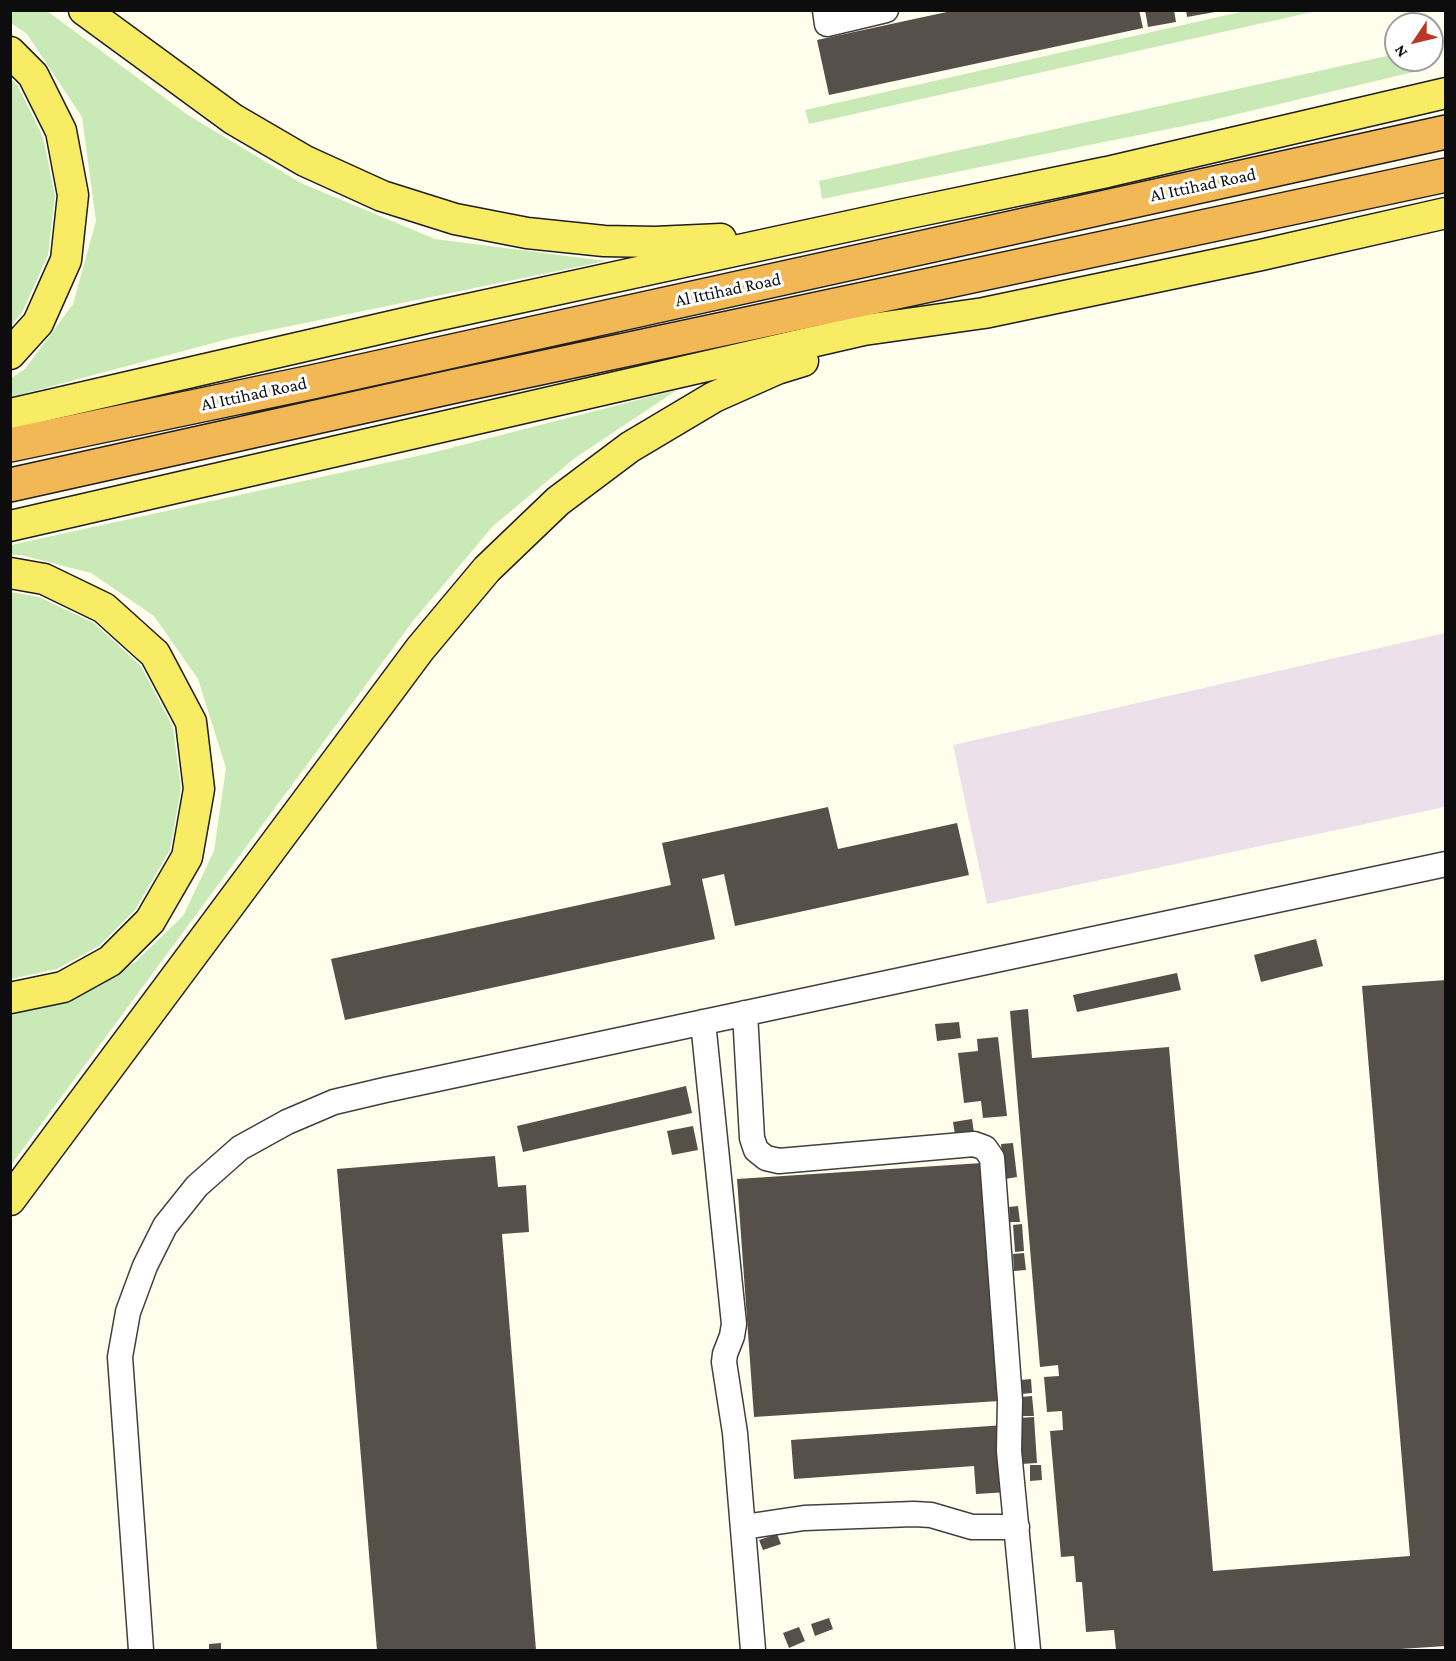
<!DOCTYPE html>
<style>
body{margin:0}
#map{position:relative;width:1456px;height:1661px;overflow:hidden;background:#fffeed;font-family:"Crimson Pro",serif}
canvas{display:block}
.frame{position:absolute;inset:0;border:12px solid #0d0d0d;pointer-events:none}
.north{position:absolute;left:1384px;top:12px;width:60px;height:60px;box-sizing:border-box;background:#fff;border:2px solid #9e9e9e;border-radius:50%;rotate:235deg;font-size:16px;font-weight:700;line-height:24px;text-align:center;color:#0d0d0d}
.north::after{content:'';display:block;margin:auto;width:21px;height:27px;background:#bc3726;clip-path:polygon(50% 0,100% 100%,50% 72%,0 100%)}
</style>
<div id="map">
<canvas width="1456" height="1661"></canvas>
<div class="frame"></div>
<div class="north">N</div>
</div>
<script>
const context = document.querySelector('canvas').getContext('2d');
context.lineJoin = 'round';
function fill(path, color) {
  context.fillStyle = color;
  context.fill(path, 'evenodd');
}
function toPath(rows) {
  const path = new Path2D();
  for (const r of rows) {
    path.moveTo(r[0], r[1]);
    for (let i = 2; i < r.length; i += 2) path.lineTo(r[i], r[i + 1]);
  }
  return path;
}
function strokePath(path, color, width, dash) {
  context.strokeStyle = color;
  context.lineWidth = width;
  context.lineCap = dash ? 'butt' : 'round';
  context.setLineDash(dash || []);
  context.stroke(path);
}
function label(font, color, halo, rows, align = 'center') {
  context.font = font + ' "Crimson Pro",serif';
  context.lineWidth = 6;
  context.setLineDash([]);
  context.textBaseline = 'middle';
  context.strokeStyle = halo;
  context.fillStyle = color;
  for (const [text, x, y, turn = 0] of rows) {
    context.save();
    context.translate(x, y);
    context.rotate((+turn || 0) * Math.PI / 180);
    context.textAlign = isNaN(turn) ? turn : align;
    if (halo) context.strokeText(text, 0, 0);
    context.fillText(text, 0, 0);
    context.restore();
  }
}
fill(toPath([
 [1445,633,1445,807,987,904,953,745]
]), '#ece1eb');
fill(toPath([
 [11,10,47,11,188,115,301,183,435,239,606,261,232,338,11,397,11,378,25,369,73,304,96,221,82,117,27,34,11,23],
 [1245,11,1317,11,809,124,805,110],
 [1396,54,1396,60,1424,60,1426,69,1208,121,822,199,819,181],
 [11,79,18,86,43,137,55,196,48,255,22,313,11,326],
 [677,390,575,458,493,526,413,621,11,1165,11,1013,53,1006,135,962,183,916,214,851,226,768,198,679,154,616,91,573,21,555,11,555,11,545,431,453],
 [11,592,39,597,94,623,141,666,173,727,181,788,170,850,135,910,99,946,57,969,11,979]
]), '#c9e9b7');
fill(toPath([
 [956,10,1139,10,1143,28,829,95,817,40],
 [1145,10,1174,10,1176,22,1148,27],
 [1186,10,1215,10,1215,12,1187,17],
 [828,807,838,849,957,823,969,875,735,926,724,874,702,879,715,939,345,1020,331,959,671,885,662,843],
 [1316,939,1323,966,1261,982,1254,955],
 [1177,973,1181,990,1077,1012,1073,995],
 [1446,980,1446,1646,1385,1650,1116,1650,1114,1630,1086,1632,1082,1582,1076,1582,1074,1556,1061,1557,1050,1431,1063,1430,1062,1411,1047,1412,1044,1377,1059,1376,1058,1365,1040,1367,1010,1011,1028,1009,1032,1058,1169,1047,1213,1571,1410,1556,1362,986],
 [959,1022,961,1038,937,1041,935,1024],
 [998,1037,1007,1116,983,1118,981,1101,964,1103,958,1053,978,1051,977,1039],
 [686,1086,692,1113,523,1152,517,1126],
 [972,1119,974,1133,955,1135,953,1122],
 [693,1126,698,1150,672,1155,667,1131],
 [1013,1143,1017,1177,1005,1179,1001,1144],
 [495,1156,498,1187,526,1185,529,1232,502,1234,536,1650,377,1650,337,1169],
 [982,1163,999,1401,754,1417,737,1179],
 [1018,1206,1020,1222,1010,1222,1009,1207],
 [1022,1224,1024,1251,1015,1252,1013,1225],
 [1024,1253,1026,1270,1014,1271,1013,1254],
 [1031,1379,1032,1393,1021,1394,1020,1380],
 [1032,1396,1034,1416,1023,1416,1021,1397],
 [1034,1417,1037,1463,1021,1464,1018,1418],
 [1004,1425,1009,1492,976,1494,974,1466,794,1479,791,1440],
 [1030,1465,1041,1465,1042,1480,1030,1481],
 [777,1534,781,1544,763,1550,759,1540],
 [829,1618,833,1629,815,1636,811,1624],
 [799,1627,805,1641,789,1648,783,1633],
 [221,1643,221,1650,209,1650,209,1644]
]), '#555049');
const minor = toPath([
 [825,10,827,24,886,10],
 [745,1013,752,1138,756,1150,766,1158,779,1161,974,1144,985,1148,992,1158,1010,1400,1009,1451,1028,1650],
 [703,1022,734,1324,732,1336,725,1354,724,1362,735,1433,753,1650],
 [744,1527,804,1518,914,1514,931,1515,972,1527,1017,1527],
 [141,1650,120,1357,128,1312,145,1266,165,1226,197,1186,240,1148,287,1122,334,1102,385,1090,1446,864]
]);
const major = toPath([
 [84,10,233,119,305,161,382,196,455,219,527,233,604,241,655,242,721,239],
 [10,52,33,75,61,131,73,195,66,260,38,323,10,354],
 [10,414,431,317,900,215,1107,172,1446,93],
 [10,526,864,330,984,313,1261,255,1446,213],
 [10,573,44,579,104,608,155,654,191,722,199,789,187,857,150,921,110,961,63,987,10,998],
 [10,1200,420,649,487,569,558,501,630,447,714,397,777,369,803,361]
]);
const highway = toPath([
 [10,445,312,382,1446,132],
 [10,485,451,387,1446,175]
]);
strokePath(minor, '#404040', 27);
strokePath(major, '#1e1e1e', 33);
strokePath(highway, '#1e1e1e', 36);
strokePath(minor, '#fff', 24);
strokePath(major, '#f7ec64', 30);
strokePath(highway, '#f3b856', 33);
label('18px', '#0d0d0d', '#fff', [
 ["Al Ittihad Road",1203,185,-12],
 ["Al Ittihad Road",728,290,-12],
 ["Al Ittihad Road",254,394,-12]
]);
</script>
